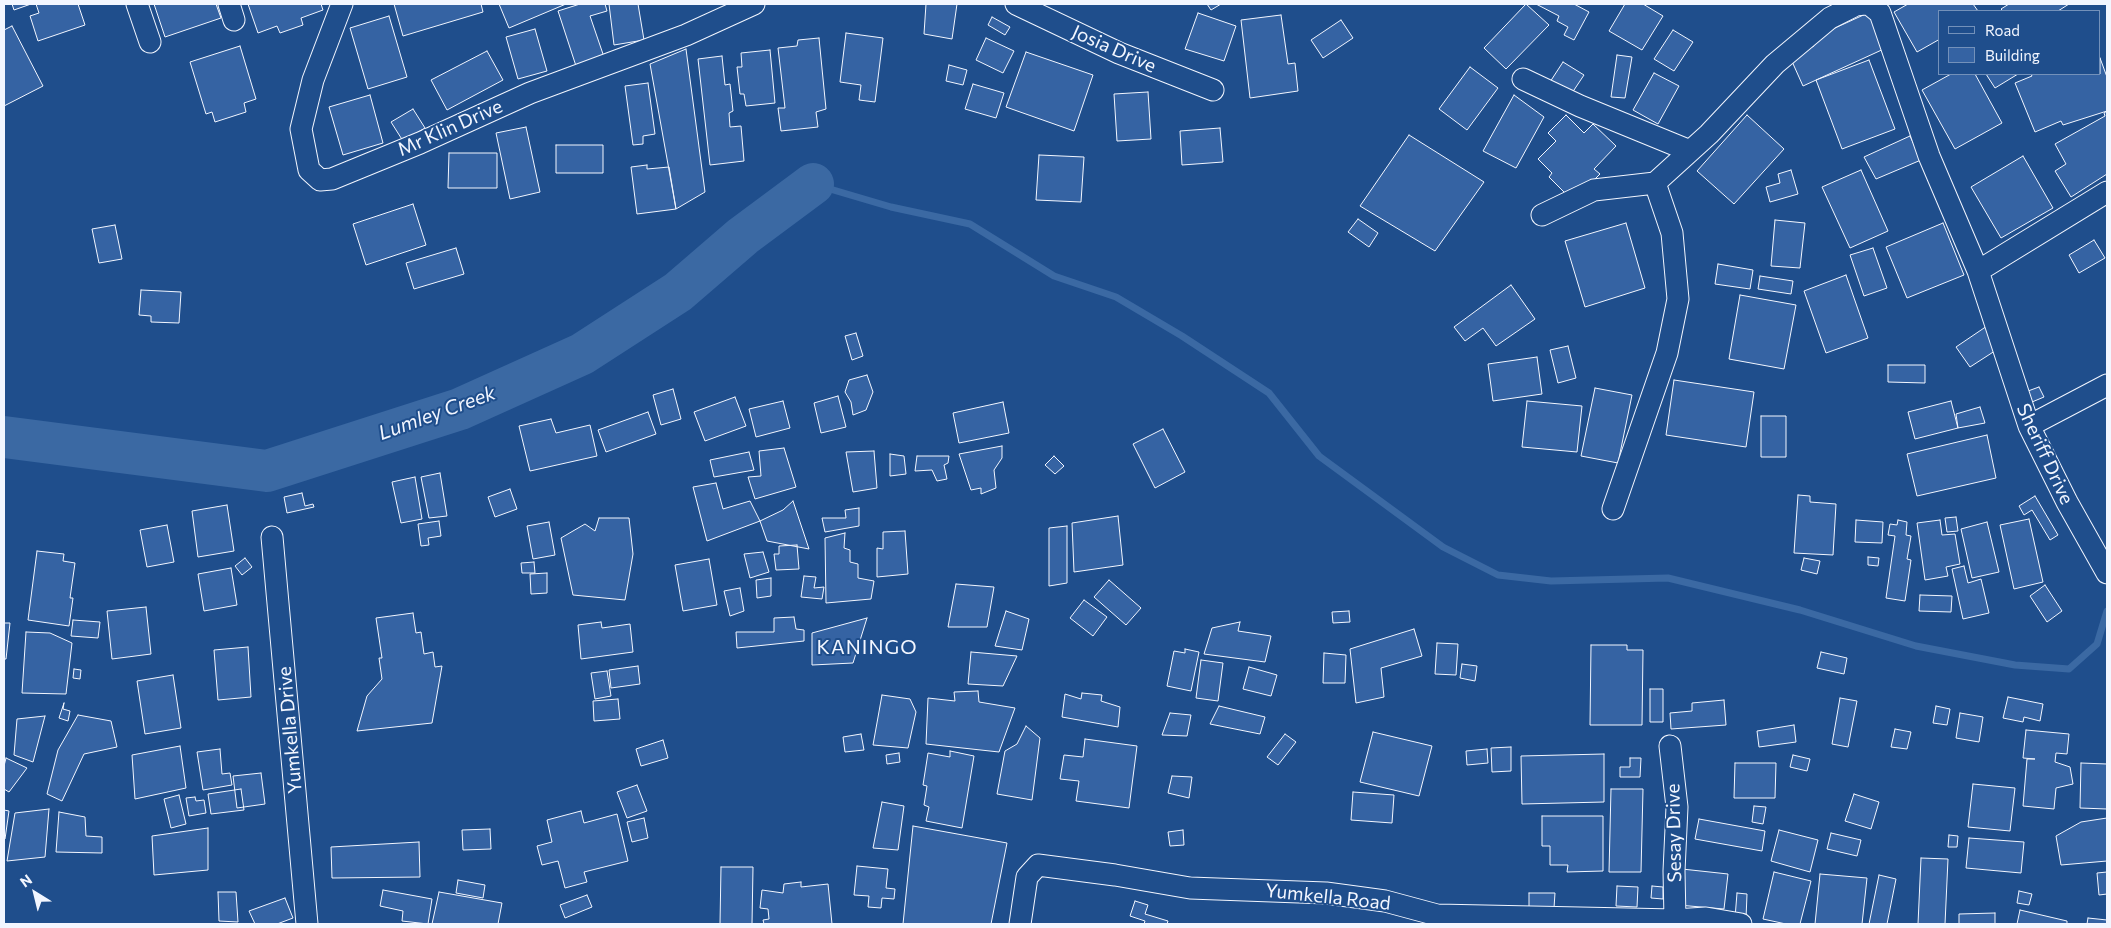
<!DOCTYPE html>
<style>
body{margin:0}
#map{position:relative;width:2111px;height:928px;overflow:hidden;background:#1f4e8c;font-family:Commissioner,sans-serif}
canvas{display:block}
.frame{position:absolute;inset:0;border:5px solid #f2f6ff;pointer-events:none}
.legend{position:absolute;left:1938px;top:10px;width:162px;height:65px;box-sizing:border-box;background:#1f4e8c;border:1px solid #7391ba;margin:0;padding:6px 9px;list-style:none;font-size:15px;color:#f2f6ff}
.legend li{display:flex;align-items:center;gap:10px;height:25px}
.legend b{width:25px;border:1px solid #7391ba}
.north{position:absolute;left:10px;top:868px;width:50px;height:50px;-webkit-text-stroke:4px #1f4e8c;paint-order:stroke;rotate:324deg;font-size:14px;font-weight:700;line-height:20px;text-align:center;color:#f2f6ff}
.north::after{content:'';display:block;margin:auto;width:18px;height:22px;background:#f2f6ff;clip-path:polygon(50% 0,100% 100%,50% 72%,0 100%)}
</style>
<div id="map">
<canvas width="2111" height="928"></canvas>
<div class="frame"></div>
<ul class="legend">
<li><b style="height:6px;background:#1f4e8c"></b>Road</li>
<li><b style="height:14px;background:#3563a3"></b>Building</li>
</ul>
<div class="north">N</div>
</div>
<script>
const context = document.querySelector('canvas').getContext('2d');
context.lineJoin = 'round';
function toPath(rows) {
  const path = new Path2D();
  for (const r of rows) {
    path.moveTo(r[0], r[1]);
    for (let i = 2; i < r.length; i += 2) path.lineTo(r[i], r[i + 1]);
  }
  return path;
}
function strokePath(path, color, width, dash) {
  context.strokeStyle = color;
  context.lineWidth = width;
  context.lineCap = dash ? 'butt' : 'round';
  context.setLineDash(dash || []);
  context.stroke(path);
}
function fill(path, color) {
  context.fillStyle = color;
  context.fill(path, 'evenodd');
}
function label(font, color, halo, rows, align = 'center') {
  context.font = font + ' Commissioner,sans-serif';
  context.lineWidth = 4;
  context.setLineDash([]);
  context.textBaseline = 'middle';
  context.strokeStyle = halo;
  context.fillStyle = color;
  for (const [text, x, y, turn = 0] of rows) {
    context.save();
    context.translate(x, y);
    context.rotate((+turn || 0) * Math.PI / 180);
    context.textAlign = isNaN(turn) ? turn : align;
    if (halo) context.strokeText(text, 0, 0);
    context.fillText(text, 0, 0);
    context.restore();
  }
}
strokePath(toPath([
 [813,184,891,207,970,224,1054,276,1116,297,1182,336,1269,393,1319,456,1443,547,1498,575,1551,581,1668,578,1800,610,1916,646,2015,665,2069,669,2097,644,2107,611]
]), '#3b69a3', 7);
strokePath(toPath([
 [4,437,267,471,460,409,582,354,678,292,743,236,813,184]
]), '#3b69a3', 42);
const building = toPath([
 [12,4,31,4,14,10,12,4],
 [36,4,80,4,78,4,85,25,38,41,30,16,39,13,36,4],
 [154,4,216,4,221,18,165,37,154,4],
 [248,4,323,4,321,4,323,10,301,18,303,25,280,33,277,26,258,33,248,4],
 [394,4,481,4,483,12,403,36,394,4],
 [499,4,566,4,509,28,499,4],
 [580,4,605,4,607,11,590,16,604,57,576,66,558,11,580,4],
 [609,4,638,4,644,40,614,45,609,4],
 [926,4,957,4,952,39,924,34,926,4],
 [1207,4,1221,4,1211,10,1207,4],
 [1526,4,1549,25,1506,69,1484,48,1526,4],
 [1536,4,1574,4,1589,12,1574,40,1564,35,1568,27,1557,21,1559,16,1536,4],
 [1625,4,1643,4,1663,16,1642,50,1609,31,1625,4],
 [1908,4,1973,4,1978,11,1940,11,1940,39,1917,52,1894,12,1908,4],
 [2009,4,2069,4,2058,11,2003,11,2001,9,2009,4],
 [1870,12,1886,48,1803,86,1790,57,1814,46,1811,39,1870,12],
 [1198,13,1236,26,1224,61,1185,49,1198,13],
 [1281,15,1288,64,1295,63,1298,91,1250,98,1241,20,1281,15],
 [389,16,407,77,368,89,350,28,389,16],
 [992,17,1010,27,1005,35,988,25,992,17],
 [1341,20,1353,38,1323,58,1311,40,1341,20],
 [12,26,43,86,4,106,4,30,12,26],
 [535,29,547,71,518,79,506,37,535,29],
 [1673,30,1693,42,1674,71,1654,59,1673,30],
 [846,33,883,38,875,102,859,100,861,85,840,82,846,33],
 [819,38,826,109,816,112,818,127,781,131,778,108,785,108,778,48,797,46,798,40,819,38],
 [986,38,1014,51,1003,73,976,60,986,38],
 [240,46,256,99,244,103,246,112,215,122,212,112,206,114,190,62,240,46],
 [686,49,705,192,676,209,650,64,686,49],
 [770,50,775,103,746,106,744,94,740,94,737,67,742,67,741,53,770,50],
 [487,51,503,80,447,110,431,80,487,51],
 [1026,52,1093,75,1074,131,1006,107,1026,52],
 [1617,55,1632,57,1625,98,1611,97,1617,55],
 [722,56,725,85,730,84,733,111,729,113,730,127,741,126,744,161,710,165,698,59,722,56],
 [2100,58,2107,77,2107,111,2063,125,2061,121,2035,132,2015,83,2032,76,2031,74,2100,74,2100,58],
 [1869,60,1895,129,1842,149,1816,80,1869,60],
 [1563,62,1584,75,1570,96,1550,82,1563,62],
 [949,65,967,70,963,85,946,81,949,65],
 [1470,67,1498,88,1467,130,1439,109,1470,67],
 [1654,73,1679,86,1658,124,1633,110,1654,73],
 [1951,74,1975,74,2002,123,1955,149,1922,90,1951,74],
 [1986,74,2018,74,1995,88,1986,74],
 [648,83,655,134,643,136,643,144,633,145,625,86,648,83],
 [973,84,1004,93,996,118,965,109,973,84],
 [1148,92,1151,139,1117,141,1114,94,1148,92],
 [370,95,383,143,343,155,329,107,370,95],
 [1514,95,1544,117,1516,168,1483,151,1514,95],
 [413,109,425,128,403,141,391,122,413,109],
 [2107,111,2107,174,2071,197,2055,171,2066,164,2055,144,2105,116,2104,113,2107,111],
 [1566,115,1584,133,1593,124,1616,146,1594,169,1600,174,1589,185,1566,194,1549,177,1552,173,1538,159,1556,141,1548,133,1566,115],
 [1747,115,1784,149,1734,204,1697,171,1747,115],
 [526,127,540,192,510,199,496,133,526,127],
 [1220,128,1223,162,1182,165,1180,131,1220,128],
 [1409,135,1484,182,1435,251,1360,206,1409,135],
 [1910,136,1921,160,1876,179,1864,157,1910,136],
 [556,145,603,145,603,173,556,173,556,145],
 [449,153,497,153,497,188,448,188,449,153],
 [1039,155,1084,157,1081,202,1036,200,1039,155],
 [2023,156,2053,208,2001,238,1971,187,2023,156],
 [647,165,647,169,669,167,676,209,637,214,631,167,647,165],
 [1791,170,1798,194,1770,202,1766,187,1780,183,1778,174,1791,170],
 [1861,170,1888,231,1850,248,1822,187,1861,170],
 [413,204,426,245,366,265,353,224,413,204],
 [1358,219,1378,233,1369,247,1348,232,1358,219],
 [1775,220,1805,223,1800,268,1771,266,1775,220],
 [1626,223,1645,288,1585,307,1565,241,1626,223],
 [1943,223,1964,275,1907,298,1886,247,1943,223],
 [115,225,122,259,99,263,92,229,115,225],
 [2094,240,2105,258,2079,273,2069,255,2094,240],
 [456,248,464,274,414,289,406,263,456,248],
 [1873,248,1887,288,1864,296,1850,255,1873,248],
 [1718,264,1753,270,1750,289,1715,284,1718,264],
 [1846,275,1868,338,1826,353,1804,291,1846,275],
 [1760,276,1793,281,1791,294,1758,289,1760,276],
 [1511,285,1535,319,1496,346,1483,328,1465,341,1454,327,1511,285],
 [141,290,181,292,179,323,151,322,151,316,139,315,141,290],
 [1740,295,1796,305,1784,369,1729,359,1740,295],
 [1987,326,2001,347,1970,367,1956,347,1987,326],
 [856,333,863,356,852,360,845,336,856,333],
 [1568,346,1576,378,1558,383,1550,350,1568,346],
 [1537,357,1542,394,1493,401,1488,364,1537,357],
 [1888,365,1925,365,1925,383,1888,382,1888,365],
 [867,375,873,392,866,410,853,415,851,402,845,392,849,380,867,375],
 [1674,380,1754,392,1746,447,1666,435,1674,380],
 [2039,387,2044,397,2032,402,2028,391,2039,387],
 [1595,388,1632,395,1618,463,1581,456,1595,388],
 [673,389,681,419,661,425,653,395,673,389],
 [838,396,846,427,821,433,814,403,838,396],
 [735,397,746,426,705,441,694,412,735,397],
 [783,401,790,428,756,437,749,409,783,401],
 [1527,401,1582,406,1577,452,1522,447,1527,401],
 [1951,401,1958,428,1915,439,1908,412,1951,401],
 [1003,402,1009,433,959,443,953,413,1003,402],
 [1980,407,1985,423,1958,428,1956,414,1980,407],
 [648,412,656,434,606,452,598,430,648,412],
 [1761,416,1786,416,1786,457,1761,457,1761,416],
 [551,419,556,433,590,425,597,456,530,471,519,426,551,419],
 [1163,429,1185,472,1155,488,1133,444,1163,429],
 [1987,435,1996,478,1917,496,1907,454,1987,435],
 [1002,446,1002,458,994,470,996,488,981,494,981,488,971,490,959,454,1002,446],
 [784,448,796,487,755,499,748,477,761,476,759,451,784,448],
 [874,451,877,488,853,492,846,452,874,451],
 [749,452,754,470,714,477,710,460,749,452],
 [890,454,904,456,906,474,890,476,890,454],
 [917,456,949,456,948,463,944,465,947,479,937,481,932,470,915,471,917,456],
 [1054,456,1064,466,1055,474,1045,465,1054,456],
 [440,473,447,516,429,518,421,477,440,473],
 [415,477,422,519,401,523,392,482,415,477],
 [716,483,723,509,750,501,760,521,707,541,693,487,716,483],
 [510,489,517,509,495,517,488,497,510,489],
 [302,493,305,506,313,504,314,507,287,513,284,497,302,493],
 [1798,495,1810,496,1810,502,1836,504,1833,555,1794,553,1798,495],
 [2035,496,2058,535,2050,540,2032,510,2024,515,2019,506,2035,496],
 [793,501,809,549,767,541,760,521,783,510,793,501],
 [227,505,234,551,198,557,192,511,227,505],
 [859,508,859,526,825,532,822,518,846,518,845,510,859,508],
 [1118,516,1123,565,1074,572,1072,523,1118,516],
 [1956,517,1958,531,1947,532,1945,518,1956,517],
 [599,518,629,518,633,554,625,600,573,595,561,538,585,524,595,531,599,518],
 [2029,519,2043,582,2014,589,2000,525,2029,519],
 [1856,520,1883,522,1882,543,1855,542,1856,520],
 [1898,520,1907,522,1906,535,1911,536,1907,559,1911,560,1905,601,1886,598,1895,536,1888,535,1890,524,1897,525,1898,520],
 [1940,520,1942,535,1955,534,1960,564,1946,567,1948,576,1925,580,1917,523,1940,520],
 [439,521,441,536,428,538,429,545,421,546,418,524,439,521],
 [549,522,555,555,533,559,527,526,549,522],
 [1987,522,1999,572,1972,578,1961,529,1987,522],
 [167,525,174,562,147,567,140,530,167,525],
 [1067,526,1067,583,1049,586,1049,528,1067,526],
 [905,531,908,574,877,577,877,548,883,549,883,532,905,531],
 [845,533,844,548,850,550,850,562,858,564,858,578,874,581,871,599,826,603,825,538,845,533],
 [797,545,799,569,776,570,774,554,779,554,779,546,797,545],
 [37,551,64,554,63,561,75,563,70,598,73,598,69,626,28,620,37,551],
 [763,552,769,572,750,578,744,554,763,552],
 [1868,557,1879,558,1878,566,1868,565,1868,557],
 [245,558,252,567,242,575,235,566,245,558],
 [1804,558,1820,561,1817,574,1801,570,1804,558],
 [709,559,717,605,683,611,675,565,709,559],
 [534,562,535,573,522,573,521,563,534,562],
 [1964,566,1968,583,1981,579,1989,613,1963,619,1952,569,1964,566],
 [231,568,237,605,204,611,198,574,231,568],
 [547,573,547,593,531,594,530,574,547,573],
 [804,576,816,577,814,588,824,587,822,599,801,597,804,576],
 [771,578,771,596,757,598,756,580,771,578],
 [1109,580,1141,608,1126,625,1094,597,1109,580],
 [956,584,994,587,987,627,948,627,956,584],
 [2045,585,2062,611,2047,622,2030,596,2045,585],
 [740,588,744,611,730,616,724,591,740,588],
 [1920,595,1952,596,1951,612,1919,611,1920,595],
 [1084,600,1107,617,1093,636,1070,618,1084,600],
 [146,607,151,654,112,659,107,611,146,607],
 [1006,611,1029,619,1022,650,995,646,1006,611],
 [1349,611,1350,622,1333,623,1332,612,1349,611],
 [413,613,416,633,421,632,424,654,433,652,435,667,442,666,432,723,357,731,367,696,382,679,379,658,382,658,376,618,413,613],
 [794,617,796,629,804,630,804,641,737,648,736,632,774,632,774,618,794,617],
 [867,618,853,663,812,665,812,633,867,618],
 [73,620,100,622,98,638,71,636,73,620],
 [601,622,602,628,630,624,633,652,581,659,578,625,601,622],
 [1240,622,1238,631,1271,636,1265,662,1204,654,1212,628,1240,622],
 [4,623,10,623,6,659,4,659,4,623],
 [1414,629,1422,656,1381,668,1384,697,1356,703,1350,649,1414,629],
 [26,632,50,633,72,643,66,694,22,693,26,632],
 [1437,643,1458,644,1456,675,1435,674,1437,643],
 [1591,645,1627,645,1627,650,1643,650,1642,725,1590,725,1591,645],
 [248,647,251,697,218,700,214,650,248,647],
 [1185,649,1199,652,1191,691,1167,686,1174,651,1185,653,1185,649],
 [971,652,1017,656,1003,686,968,684,971,652],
 [1821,652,1847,658,1844,674,1817,668,1821,652],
 [1324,653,1346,655,1345,683,1323,683,1324,653],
 [1201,660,1223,663,1218,701,1196,698,1201,660],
 [1462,664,1477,666,1475,681,1460,678,1462,664],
 [638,666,640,684,611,688,609,670,638,666],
 [1249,667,1277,675,1271,696,1243,689,1249,667],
 [74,669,81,670,80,679,73,678,74,669],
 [607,671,611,696,595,699,591,673,607,671],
 [173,675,181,728,145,734,137,681,173,675],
 [1650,689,1663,689,1663,722,1650,722,1650,689],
 [978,691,979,702,1015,708,999,752,926,744,928,698,955,701,954,692,978,691],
 [1082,693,1102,695,1101,701,1120,707,1118,727,1062,717,1065,694,1081,699,1082,693],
 [882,695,910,699,916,712,908,748,873,745,882,695],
 [2008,697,2043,704,2040,721,2024,717,2023,722,2003,718,2008,697],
 [1840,698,1857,701,1848,747,1832,744,1840,698],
 [618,699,620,719,594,721,593,701,618,699],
 [1724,700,1726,725,1671,729,1670,713,1692,711,1692,703,1724,700],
 [64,703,63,709,70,711,68,721,59,718,64,703],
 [1219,706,1265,717,1260,734,1210,724,1219,706],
 [1936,706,1950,709,1947,725,1933,723,1936,706],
 [1170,713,1191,715,1187,736,1162,735,1170,713],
 [1960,713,1983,717,1979,742,1956,738,1960,713],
 [78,715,111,721,117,747,84,754,62,801,47,794,58,750,78,715],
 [45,716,33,762,14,755,17,719,45,716],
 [1794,725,1796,742,1759,747,1757,731,1794,725],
 [1026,726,1040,738,1032,800,997,794,1005,751,1017,744,1026,726],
 [1895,729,1911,732,1907,749,1891,747,1895,729],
 [2026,730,2069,734,2067,754,2056,753,2055,762,2070,767,2073,784,2056,788,2054,809,2023,806,2027,759,2035,759,2023,758,2026,730],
 [1373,732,1432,746,1419,796,1360,782,1373,732],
 [861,734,864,750,845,752,843,737,861,734],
 [1285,734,1296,742,1278,765,1267,757,1285,734],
 [1085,739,1137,746,1129,808,1076,801,1079,781,1060,779,1064,755,1083,757,1085,739],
 [663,740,668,758,641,766,636,749,663,740],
 [180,746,186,788,135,799,132,755,180,746],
 [1511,747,1511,771,1492,772,1491,748,1511,747],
 [220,749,222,774,230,773,232,785,203,790,197,752,220,749],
 [1487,749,1488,763,1467,765,1466,751,1487,749],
 [950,751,974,756,962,828,926,821,929,807,924,805,927,786,923,785,928,753,950,757,950,751],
 [899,753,900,762,887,764,886,755,899,753],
 [1604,754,1604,802,1522,804,1521,756,1604,754],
 [1793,755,1810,759,1807,771,1790,767,1793,755],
 [6,758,27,768,9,792,4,789,4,766,6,758],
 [1630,758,1641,758,1640,777,1620,777,1620,767,1630,767,1630,758],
 [1735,763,1776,763,1775,798,1734,798,1735,763],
 [2081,763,2107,764,2107,809,2080,808,2081,763],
 [261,773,265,804,237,808,233,776,261,773],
 [1172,776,1192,777,1189,798,1168,793,1172,776],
 [1973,784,2015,788,2010,831,1968,827,1973,784],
 [637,785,647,811,627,818,617,792,637,785],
 [241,789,244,810,211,814,208,794,241,789],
 [1611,789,1643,789,1641,872,1609,872,1611,789],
 [1353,792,1394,795,1392,823,1351,820,1353,792],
 [1854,794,1879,802,1871,829,1845,821,1854,794],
 [179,795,186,824,171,828,164,799,179,795],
 [195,797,196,801,204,800,206,813,189,816,186,798,195,797],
 [882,802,904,806,898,850,873,848,882,802],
 [1754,806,1766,807,1763,824,1752,822,1754,806],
 [49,809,45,857,7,861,15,813,49,809],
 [4,810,9,811,5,839,4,838,4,810],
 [581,811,584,823,617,814,628,861,584,872,587,882,565,888,558,861,542,865,537,846,552,842,547,820,581,811],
 [59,812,85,817,86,836,102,837,102,853,56,852,59,812],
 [1542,816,1603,816,1603,871,1567,872,1568,865,1550,865,1550,846,1542,846,1542,816],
 [644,818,648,838,632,842,627,822,644,818],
 [2107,818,2107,861,2061,865,2056,836,2081,822,2107,818],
 [1699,819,1765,831,1762,851,1695,839,1699,819],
 [913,826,1007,843,991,924,903,924,913,826],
 [208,828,208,870,154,875,152,836,208,828],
 [490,829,491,849,463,850,462,830,490,829],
 [1183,830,1184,845,1170,846,1168,832,1183,830],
 [1779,830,1818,840,1810,872,1771,861,1779,830],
 [1831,833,1861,840,1857,856,1827,849,1831,833],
 [1949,835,1958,836,1957,847,1948,847,1949,835],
 [1969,838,2024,842,2021,873,1966,868,1969,838],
 [419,842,420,877,332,878,331,847,419,842],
 [1921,858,1948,859,1945,924,1918,924,1921,858],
 [857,866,888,869,886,888,895,889,894,899,882,898,881,908,868,907,869,896,854,895,857,866],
 [721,867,753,867,752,924,720,924,721,867],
 [1682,869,1728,874,1724,909,1678,905,1682,869],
 [1774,872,1811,881,1800,924,1786,924,1763,919,1774,872],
 [2107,872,2107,894,2099,895,2097,873,2107,872],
 [1820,874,1867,878,1862,924,1815,924,1820,874],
 [1879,875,1896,879,1887,924,1869,924,1879,875],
 [458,880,485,885,483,898,456,893,458,880],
 [801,882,801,887,828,884,832,924,764,924,763,920,769,919,768,909,760,908,762,890,783,893,784,884,801,882],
 [1617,886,1638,887,1637,907,1616,906,1617,886],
 [1652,886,1663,887,1663,899,1651,898,1652,886],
 [383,890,432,899,428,924,402,921,403,911,380,906,383,890],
 [2019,891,2032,894,2029,905,2017,903,2019,891],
 [218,892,236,892,238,922,219,921,218,892],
 [439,892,502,903,498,924,432,924,439,892],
 [1529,893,1555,893,1554,908,1529,907,1529,893],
 [1737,893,1747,894,1746,919,1735,918,1737,893],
 [587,895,592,907,565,918,560,905,587,895],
 [285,898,293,918,277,924,255,924,249,911,285,898],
 [1135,901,1148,905,1145,914,1168,921,1167,924,1144,924,1145,921,1130,916,1135,901],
 [2020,910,2067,921,2067,924,2017,924,2020,910],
 [1995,913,1995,924,1959,924,1959,914,1995,913],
 [2088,918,2107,920,2107,924,2087,924,2088,918]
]);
fill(building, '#3563a3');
strokePath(building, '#f2f6ff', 1);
const street = toPath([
 [137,4,150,42],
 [229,4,234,20],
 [342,4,313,80,301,129,309,170,320,180,332,179,420,143,530,93,686,35,754,4],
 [1016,4,1119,53,1213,90],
 [1869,4,1880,13,1929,156,1978,271,2029,426,2067,502,2107,573],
 [1523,79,1580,106,1690,151],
 [1542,215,1594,190,1655,183],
 [1978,271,2107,192],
 [2029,426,2107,385],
 [1613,509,1667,353,1678,299,1672,233,1655,183,1709,134,1775,64,1830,18,1856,5,1864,4],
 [272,537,307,924],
 [1670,746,1677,807,1674,871,1675,920],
 [1020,924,1027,877,1038,865,1115,875,1190,888,1326,893,1385,901,1437,915,1675,920,1706,918,1741,924]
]);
strokePath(street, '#f2f6ff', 23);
strokePath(street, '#1f4e8c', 21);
label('19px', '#f2f6ff', '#1f4e8c', [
 ["Josia Drive",1114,49,24],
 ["Mr Klin Drive",450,128,-24],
 ["Sheriff Drive",2045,454,65],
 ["Yumkella Drive",290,730,-95],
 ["Sesay Drive",1674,833,-91],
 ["Yumkella Road",1328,897,6]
]);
label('italic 20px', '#f2f6ff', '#1f4e8c', [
 ["Lumley Creek",437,413,-20]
]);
context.letterSpacing = '1px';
label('20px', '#f2f6ff', '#1f4e8c', [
 ["KANINGO",867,647]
]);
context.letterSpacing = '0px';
</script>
